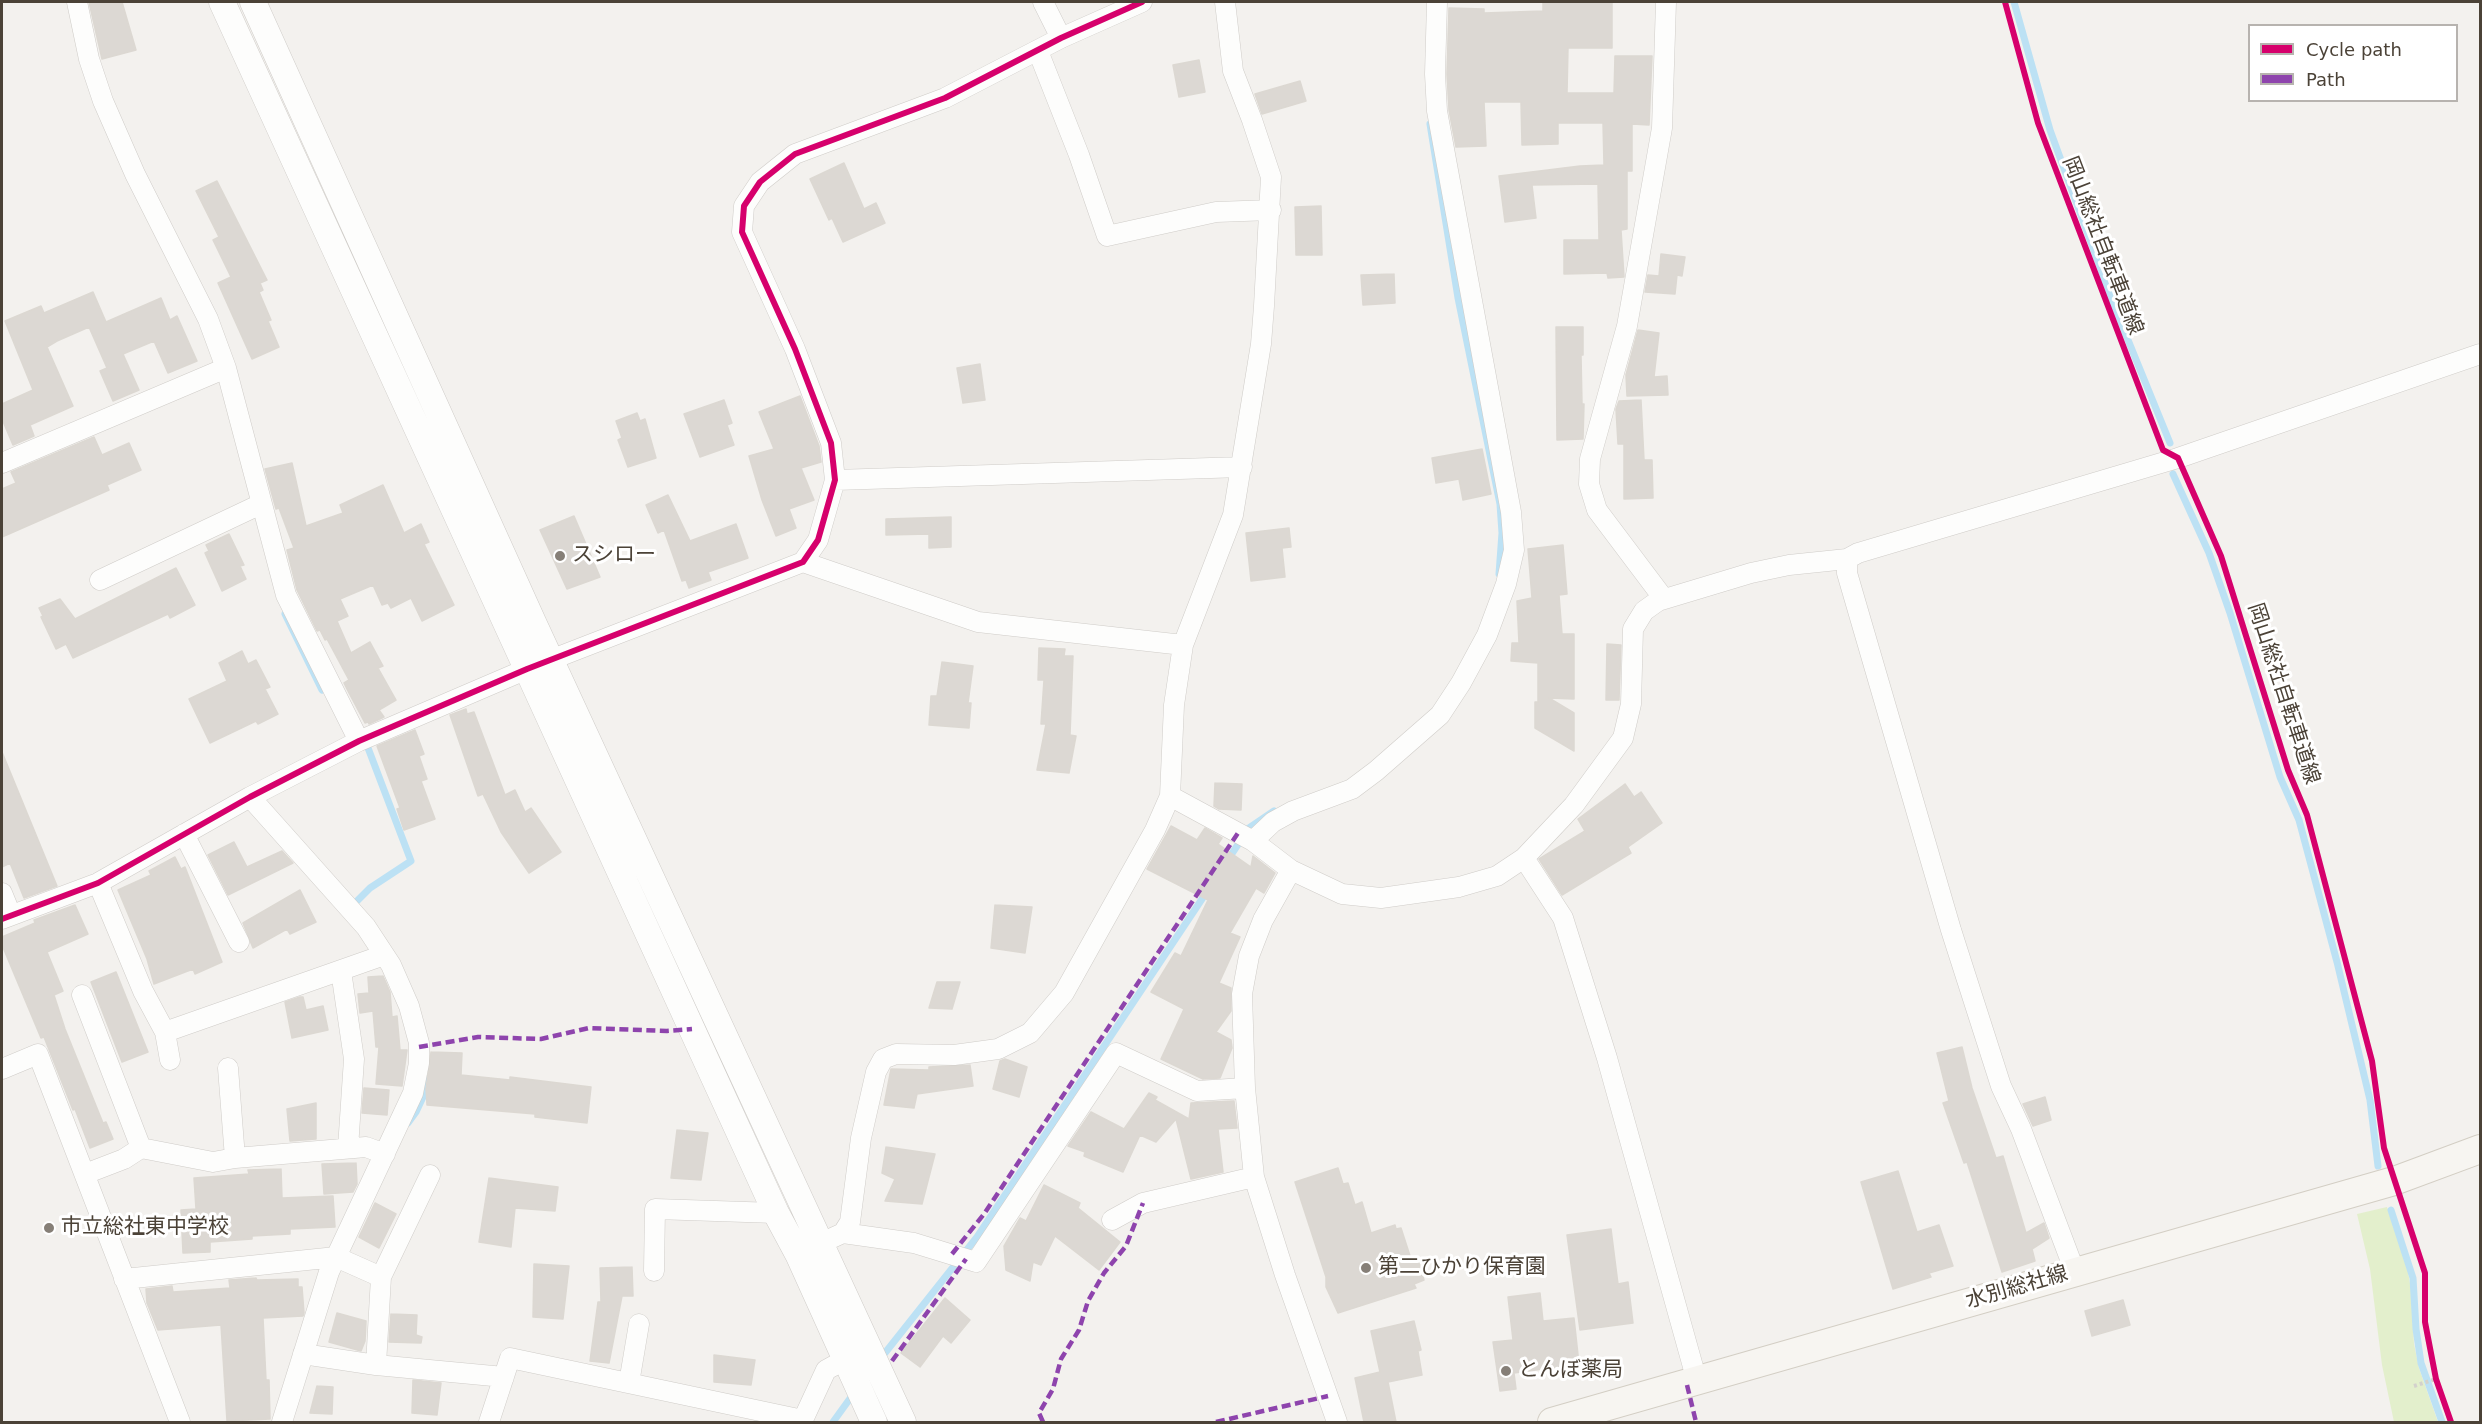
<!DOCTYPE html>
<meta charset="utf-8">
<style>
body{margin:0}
#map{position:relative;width:2482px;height:1424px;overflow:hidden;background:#f3f1ee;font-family:"DejaVu Sans",sans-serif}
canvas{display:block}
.frame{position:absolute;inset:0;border:3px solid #4b4237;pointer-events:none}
.legend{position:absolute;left:2248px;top:24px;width:210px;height:78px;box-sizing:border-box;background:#fff;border:2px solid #b7b3af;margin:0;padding:8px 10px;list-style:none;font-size:18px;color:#4b4237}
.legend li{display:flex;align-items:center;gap:12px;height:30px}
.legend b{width:30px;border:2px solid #b7b3af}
</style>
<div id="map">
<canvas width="2482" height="1424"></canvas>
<div class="frame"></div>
<ul class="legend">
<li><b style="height:8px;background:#d6006c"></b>Cycle path</li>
<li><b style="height:8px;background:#8e44ad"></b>Path</li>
</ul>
</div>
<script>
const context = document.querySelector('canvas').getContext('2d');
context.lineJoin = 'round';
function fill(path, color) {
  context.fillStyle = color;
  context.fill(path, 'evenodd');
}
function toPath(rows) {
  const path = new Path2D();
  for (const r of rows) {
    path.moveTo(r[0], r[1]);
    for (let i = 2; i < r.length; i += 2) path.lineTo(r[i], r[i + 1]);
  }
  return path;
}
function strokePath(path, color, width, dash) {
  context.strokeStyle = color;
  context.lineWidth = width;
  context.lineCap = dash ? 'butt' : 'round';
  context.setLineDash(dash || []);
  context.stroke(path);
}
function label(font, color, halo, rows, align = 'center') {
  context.font = font + ' "DejaVu Sans","Noto Sans JP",sans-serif';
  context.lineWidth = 6;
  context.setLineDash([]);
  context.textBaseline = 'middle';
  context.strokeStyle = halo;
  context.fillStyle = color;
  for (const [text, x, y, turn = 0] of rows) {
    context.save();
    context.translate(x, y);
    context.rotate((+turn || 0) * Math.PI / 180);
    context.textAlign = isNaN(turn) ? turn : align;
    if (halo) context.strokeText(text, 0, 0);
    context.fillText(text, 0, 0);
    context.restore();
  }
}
fill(toPath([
 [2387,1207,2407,1266,2411,1289,2414,1344,2419,1368,2438,1422,2394,1422,2382,1365,2370,1269,2357,1214]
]), '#e3efcc');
strokePath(toPath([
 [2014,2,2050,130,2113,303,2170,443],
 [1430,124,1458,298,1500,504,1502,533,1499,574],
 [2173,474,2209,553,2230,613,2280,777,2299,820,2337,962,2370,1100,2378,1166],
 [285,614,322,690],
 [1227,861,1249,828,1274,811],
 [358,909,354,904,370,888,411,861,365,740],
 [408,1123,416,1112,423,1097,425,1078],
 [2391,1210,2413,1278,2416,1329,2421,1363,2442,1422],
 [881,1358,977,1237,1208,890],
 [833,1422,854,1393]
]), '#bce1f4', 7);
const building = toPath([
 [89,2,122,2,136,50,102,59,89,2],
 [1543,2,1612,2,1612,48,1568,48,1567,93,1614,93,1615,56,1652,56,1649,125,1632,124,1632,171,1627,171,1627,229,1621,230,1624,277,1608,278,1607,273,1564,274,1564,240,1599,240,1598,184,1532,185,1536,218,1505,222,1499,176,1580,166,1604,165,1603,123,1558,123,1558,144,1522,145,1521,102,1484,102,1486,146,1456,147,1449,110,1447,74,1449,8,1484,9,1484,13,1543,11,1543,2],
 [1199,60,1205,92,1179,97,1173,65,1199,60],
 [1300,81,1306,101,1262,114,1255,94,1300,81],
 [844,163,864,209,876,203,885,223,843,242,832,218,829,220,810,179,844,163],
 [217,181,267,280,260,283,263,290,259,292,271,320,268,321,279,347,252,359,218,283,231,277,213,240,219,237,196,191,217,181],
 [1321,206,1322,255,1296,255,1295,207,1321,206],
 [1661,254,1685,257,1682,276,1677,275,1675,294,1645,292,1648,275,1659,276,1661,254],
 [1394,274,1395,303,1363,305,1361,275,1394,274],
 [93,292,106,322,161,298,170,320,177,316,197,361,168,373,154,341,123,354,139,390,113,401,100,371,107,368,89,327,57,341,47,347,73,406,30,425,34,436,13,445,2,419,2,404,33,390,5,321,41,306,44,313,93,292],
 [1556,327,1583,327,1583,355,1581,355,1582,404,1584,404,1583,439,1557,440,1556,327],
 [1638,330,1659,333,1654,377,1667,376,1668,395,1627,396,1626,375,1638,330],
 [980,364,985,400,963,403,957,368,980,364],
 [800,396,819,446,821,462,801,468,814,500,789,509,796,528,776,536,762,500,749,456,774,449,759,412,800,396],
 [724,400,732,423,727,425,734,445,700,457,684,414,724,400],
 [1641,400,1644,460,1652,460,1653,498,1624,499,1624,444,1618,444,1616,409,1619,401,1641,400],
 [637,413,640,421,645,419,656,458,628,467,618,440,622,438,616,421,637,413],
 [94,437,102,455,129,443,141,470,107,485,109,490,2,537,2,489,16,483,11,472,94,437],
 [1482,449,1491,494,1463,500,1459,479,1436,483,1432,458,1482,449],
 [292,463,306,526,343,513,340,505,383,485,404,533,421,524,429,542,424,544,454,605,422,621,411,598,391,608,388,603,382,605,373,585,340,599,348,616,337,621,351,653,370,642,383,666,378,668,396,700,379,710,384,717,369,724,368,722,365,723,349,693,344,683,349,680,327,639,325,640,320,630,317,631,297,590,287,550,294,548,279,508,276,509,265,469,292,463],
 [668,495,690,541,736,524,748,558,708,572,711,580,689,588,686,580,682,581,664,530,658,533,646,505,668,495],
 [574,516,600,577,567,589,540,530,574,516],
 [951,517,951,547,929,548,929,534,886,535,886,519,951,517],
 [1289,528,1291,547,1282,548,1285,577,1251,581,1246,533,1289,528],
 [229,534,244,565,240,566,246,579,222,591,205,553,209,551,206,545,229,534],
 [1563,545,1567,594,1559,595,1562,634,1574,634,1574,699,1549,698,1574,713,1574,751,1535,728,1535,702,1538,702,1538,663,1511,661,1512,643,1519,643,1517,601,1532,598,1528,549,1563,545],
 [176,568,195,605,170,618,168,614,73,658,66,644,56,649,41,617,43,616,39,608,60,599,75,619,176,568],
 [1607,644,1621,645,1619,700,1606,700,1607,644],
 [1039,648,1065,649,1064,656,1073,656,1070,735,1076,736,1069,773,1037,770,1046,724,1041,724,1044,680,1038,680,1039,648],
 [242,651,248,664,256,660,270,687,265,689,278,714,258,724,256,721,210,743,189,699,227,681,219,663,242,651],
 [942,662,973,666,968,703,971,703,969,728,929,725,931,696,937,696,942,662],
 [466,709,467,714,474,712,505,795,515,790,525,812,531,808,561,852,529,873,501,832,483,794,478,796,450,715,466,709],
 [415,730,424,754,419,756,427,779,421,781,435,819,404,830,397,809,400,808,377,746,415,730],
 [2,752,57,886,24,898,10,863,2,867,2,752],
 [1215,783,1242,784,1241,810,1219,809,1214,806,1215,783],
 [1625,784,1634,797,1641,792,1662,823,1628,847,1631,853,1562,895,1539,859,1585,831,1578,819,1625,784],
 [1171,826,1197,840,1205,828,1222,838,1218,844,1251,867,1253,856,1275,873,1264,893,1256,888,1230,933,1240,937,1219,983,1231,988,1231,1011,1216,1032,1231,1040,1232,1048,1220,1078,1203,1079,1161,1059,1184,1009,1151,992,1175,953,1181,956,1208,900,1147,869,1171,826],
 [234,842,247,867,282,851,293,863,228,895,208,855,234,842],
 [175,857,181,869,185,867,222,962,195,974,193,969,154,984,147,959,118,890,151,875,149,871,175,857],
 [300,890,316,922,290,934,287,929,253,948,243,923,300,890],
 [75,905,88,934,47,952,63,991,54,995,65,1029,103,1123,106,1122,113,1139,90,1148,75,1109,73,1110,44,1037,41,1038,2,945,2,937,35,923,34,920,75,905],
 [995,905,1032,907,1025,953,991,948,995,905],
 [116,972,148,1052,122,1062,91,982,116,972],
 [383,976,390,992,392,1017,397,1016,400,1050,407,1050,402,1086,376,1084,379,1047,376,1047,373,1011,360,1013,358,994,369,993,368,977,383,976],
 [937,982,960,982,952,1009,929,1008,937,982],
 [300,997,303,997,306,1010,323,1006,328,1030,292,1038,285,1002,300,997],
 [1962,1047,1972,1088,1996,1158,2003,1156,2026,1233,2044,1223,2049,1238,2032,1249,2035,1261,2002,1272,1967,1162,1964,1163,1943,1103,1949,1101,1937,1053,1962,1047],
 [431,1052,462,1053,461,1075,510,1080,510,1077,591,1087,587,1123,535,1117,535,1114,427,1105,426,1089,431,1052],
 [1005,1059,1027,1067,1019,1097,993,1089,1000,1061,1005,1059],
 [970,1065,973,1086,917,1094,914,1108,884,1105,891,1069,929,1070,929,1067,970,1065],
 [364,1088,389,1090,387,1115,362,1113,364,1088],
 [1149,1093,1157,1097,1155,1100,1189,1119,1191,1103,1234,1101,1237,1128,1218,1129,1223,1172,1191,1179,1176,1119,1156,1142,1140,1135,1123,1172,1084,1156,1085,1152,1068,1146,1091,1112,1124,1129,1149,1093],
 [2045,1097,2051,1120,2033,1126,2023,1104,2045,1097],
 [316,1103,316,1139,290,1141,287,1109,316,1103],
 [677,1130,708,1133,701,1180,671,1178,677,1130],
 [886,1147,935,1154,922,1204,885,1201,895,1179,882,1173,886,1147],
 [356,1163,357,1184,353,1192,324,1194,322,1164,356,1163],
 [1338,1168,1343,1184,1348,1183,1355,1205,1362,1202,1371,1233,1395,1225,1396,1229,1401,1228,1412,1262,1418,1260,1424,1280,1414,1284,1416,1288,1338,1313,1326,1287,1326,1277,1295,1182,1338,1168],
 [281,1169,282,1198,333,1196,335,1227,290,1229,290,1234,252,1236,252,1239,210,1242,210,1252,183,1253,181,1210,196,1209,194,1178,249,1174,248,1170,281,1169],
 [1898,1171,1917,1232,1939,1225,1953,1266,1929,1273,1931,1277,1893,1289,1861,1182,1898,1171],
 [489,1178,558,1187,555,1211,515,1208,511,1247,479,1242,489,1178],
 [1044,1185,1080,1203,1078,1208,1120,1242,1099,1270,1055,1236,1041,1265,1033,1262,1030,1281,1006,1270,1004,1246,1020,1218,1026,1221,1044,1185],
 [375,1203,396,1214,379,1248,359,1237,375,1203],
 [1611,1229,1618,1284,1628,1282,1633,1323,1580,1330,1567,1235,1611,1229],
 [534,1264,569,1266,563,1319,533,1317,534,1264],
 [632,1267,633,1296,622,1296,609,1363,590,1361,598,1302,601,1302,600,1268,632,1267],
 [256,1278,257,1280,298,1279,298,1287,302,1287,304,1313,303,1316,263,1318,266,1380,269,1380,270,1419,227,1421,221,1325,158,1330,147,1303,146,1289,172,1286,173,1292,230,1288,229,1280,256,1278],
 [1540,1293,1543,1321,1574,1318,1579,1364,1514,1373,1516,1389,1500,1391,1493,1342,1513,1340,1508,1297,1540,1293],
 [945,1298,970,1320,951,1343,943,1336,920,1367,901,1353,945,1298],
 [2123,1300,2130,1325,2092,1336,2085,1311,2123,1300],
 [337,1313,366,1321,365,1341,361,1351,329,1342,337,1313],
 [391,1314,417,1315,416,1335,422,1337,421,1343,389,1342,391,1314],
 [1414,1321,1421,1350,1418,1351,1422,1375,1388,1382,1396,1422,1364,1422,1355,1378,1380,1372,1371,1331,1414,1321],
 [714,1355,755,1360,751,1385,714,1382,714,1355],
 [413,1380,441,1383,437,1415,412,1413,413,1380],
 [317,1386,333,1387,332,1414,310,1413,317,1386]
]);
fill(building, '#dcd8d3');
strokePath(building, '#dcd8d2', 1.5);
const minor = toPath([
 [77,2,89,59,103,101,135,174,208,319,226,368,286,595,359,741],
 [1043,2,1061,38],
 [1038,51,1079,155,1107,236,1216,212,1271,210],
 [2,463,226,368],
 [835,480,1242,467],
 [1847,559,1847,573,1951,930,2001,1086,2021,1129,2075,1272],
 [803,562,978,622,1183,645],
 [100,580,261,504],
 [1664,599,1597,510,1589,484,1590,459,1627,326,1662,128,1666,2],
 [1170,796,1253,841,1291,870,1342,894,1381,898,1459,887,1497,876,1524,858,1574,805,1623,738,1631,704,1633,629,1644,611,1658,601,1751,573,1789,565,1847,559,1858,553,2178,458,2480,354],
 [250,797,366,927,391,965,409,1006,419,1043,419,1063,413,1093,329,1272,282,1422],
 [184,834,239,942],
 [1253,841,1273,822,1293,811,1352,789,1376,771,1440,715,1461,683,1487,635,1506,584,1514,550,1511,512,1437,111,1435,74,1437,2],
 [1524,858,1563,918,1607,1058,1697,1381],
 [1291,870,1263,920,1249,956,1242,994,1245,1088,1254,1177,1285,1275,1337,1422],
 [98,883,143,991,165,1032,170,1060],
 [2,893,11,915],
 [2,919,98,883,250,797,359,741,527,669,803,562,818,540,835,480,831,443,795,349,742,232,744,206,760,182,795,154,945,98,1061,38,1142,2],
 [341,971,354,1059,348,1148],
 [82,995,141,1148],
 [165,1032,384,955],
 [228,1068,235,1158],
 [2,1069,38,1054,180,1422],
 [85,1174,124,1159,141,1148,213,1162,235,1158,366,1147,385,1154],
 [1112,1220,1143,1203,1254,1177],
 [843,1233,914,1243,976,1262,1116,1053,1197,1091,1245,1088],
 [808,1249,843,1233,850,1222,861,1138,876,1072,883,1059,896,1054,954,1055,998,1049,1030,1033,1064,993,1155,830,1170,796,1174,705,1183,645,1233,515,1261,344,1264,306,1271,177,1252,120,1233,71,1225,2],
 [654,1271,655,1209,776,1213],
 [124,1279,336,1257,381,1277],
 [303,1354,376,1365,504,1377],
 [376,1365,381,1277,430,1175],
 [629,1383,639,1324],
 [489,1422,510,1358,803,1420],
 [802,1422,826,1370,857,1353]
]);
const tertiary = toPath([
 [222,2,776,1213,798,1254,874,1422],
 [253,2,533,622,903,1422]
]);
const secondary = toPath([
 [1552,1422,2394,1181,2480,1149]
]);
strokePath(minor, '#cfccc8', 21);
strokePath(tertiary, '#cfccc8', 27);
strokePath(secondary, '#d3cec4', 30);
strokePath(toPath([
 [2414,1386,2436,1379]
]), '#d3d1cc', 4, [3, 3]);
strokePath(minor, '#fdfdfc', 20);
strokePath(tertiary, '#fdfdfc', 26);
strokePath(secondary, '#f7f5f1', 28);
strokePath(toPath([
 [419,1047,478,1037,541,1039,589,1028,667,1031,692,1029],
 [952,1254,984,1214,1238,833],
 [892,1361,966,1259],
 [1687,1385,1696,1422],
 [1043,1422,1039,1413,1053,1389,1061,1359,1079,1330,1088,1301,1104,1273,1126,1246,1143,1203],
 [1216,1422,1328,1396]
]), '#8e44ad', 4.5, [9, 4.5]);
strokePath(toPath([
 [2005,2,2038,123,2163,450,2178,458,2221,556,2288,770,2307,815,2372,1061,2384,1148,2425,1273,2425,1322,2436,1379,2451,1422],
 [2,919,98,883,250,797,359,741,527,669,803,562,818,540,835,480,831,443,795,349,742,232,744,206,760,182,795,154,945,98,1061,38,1142,2]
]), '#d6006c', 6);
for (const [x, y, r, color] of [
 [560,556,6,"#867f77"],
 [49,1228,6,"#867f77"],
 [1366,1268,6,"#867f77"],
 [1506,1371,6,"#867f77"]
]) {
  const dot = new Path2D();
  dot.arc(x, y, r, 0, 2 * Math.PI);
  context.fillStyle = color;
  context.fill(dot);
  strokePath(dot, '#fff', 2);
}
label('21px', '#4b4237', '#fff', [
 ["岡山総社自転車道線",2102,246,69],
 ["岡山総社自転車道線",2283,694,72],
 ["水別総社線",2017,1288,-16]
]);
label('21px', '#4b4237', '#fff', [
 ["スシロー",572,556],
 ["市立総社東中学校",61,1228],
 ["第二ひかり保育園",1378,1268],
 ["とんぼ薬局",1518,1371]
], 'left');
</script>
